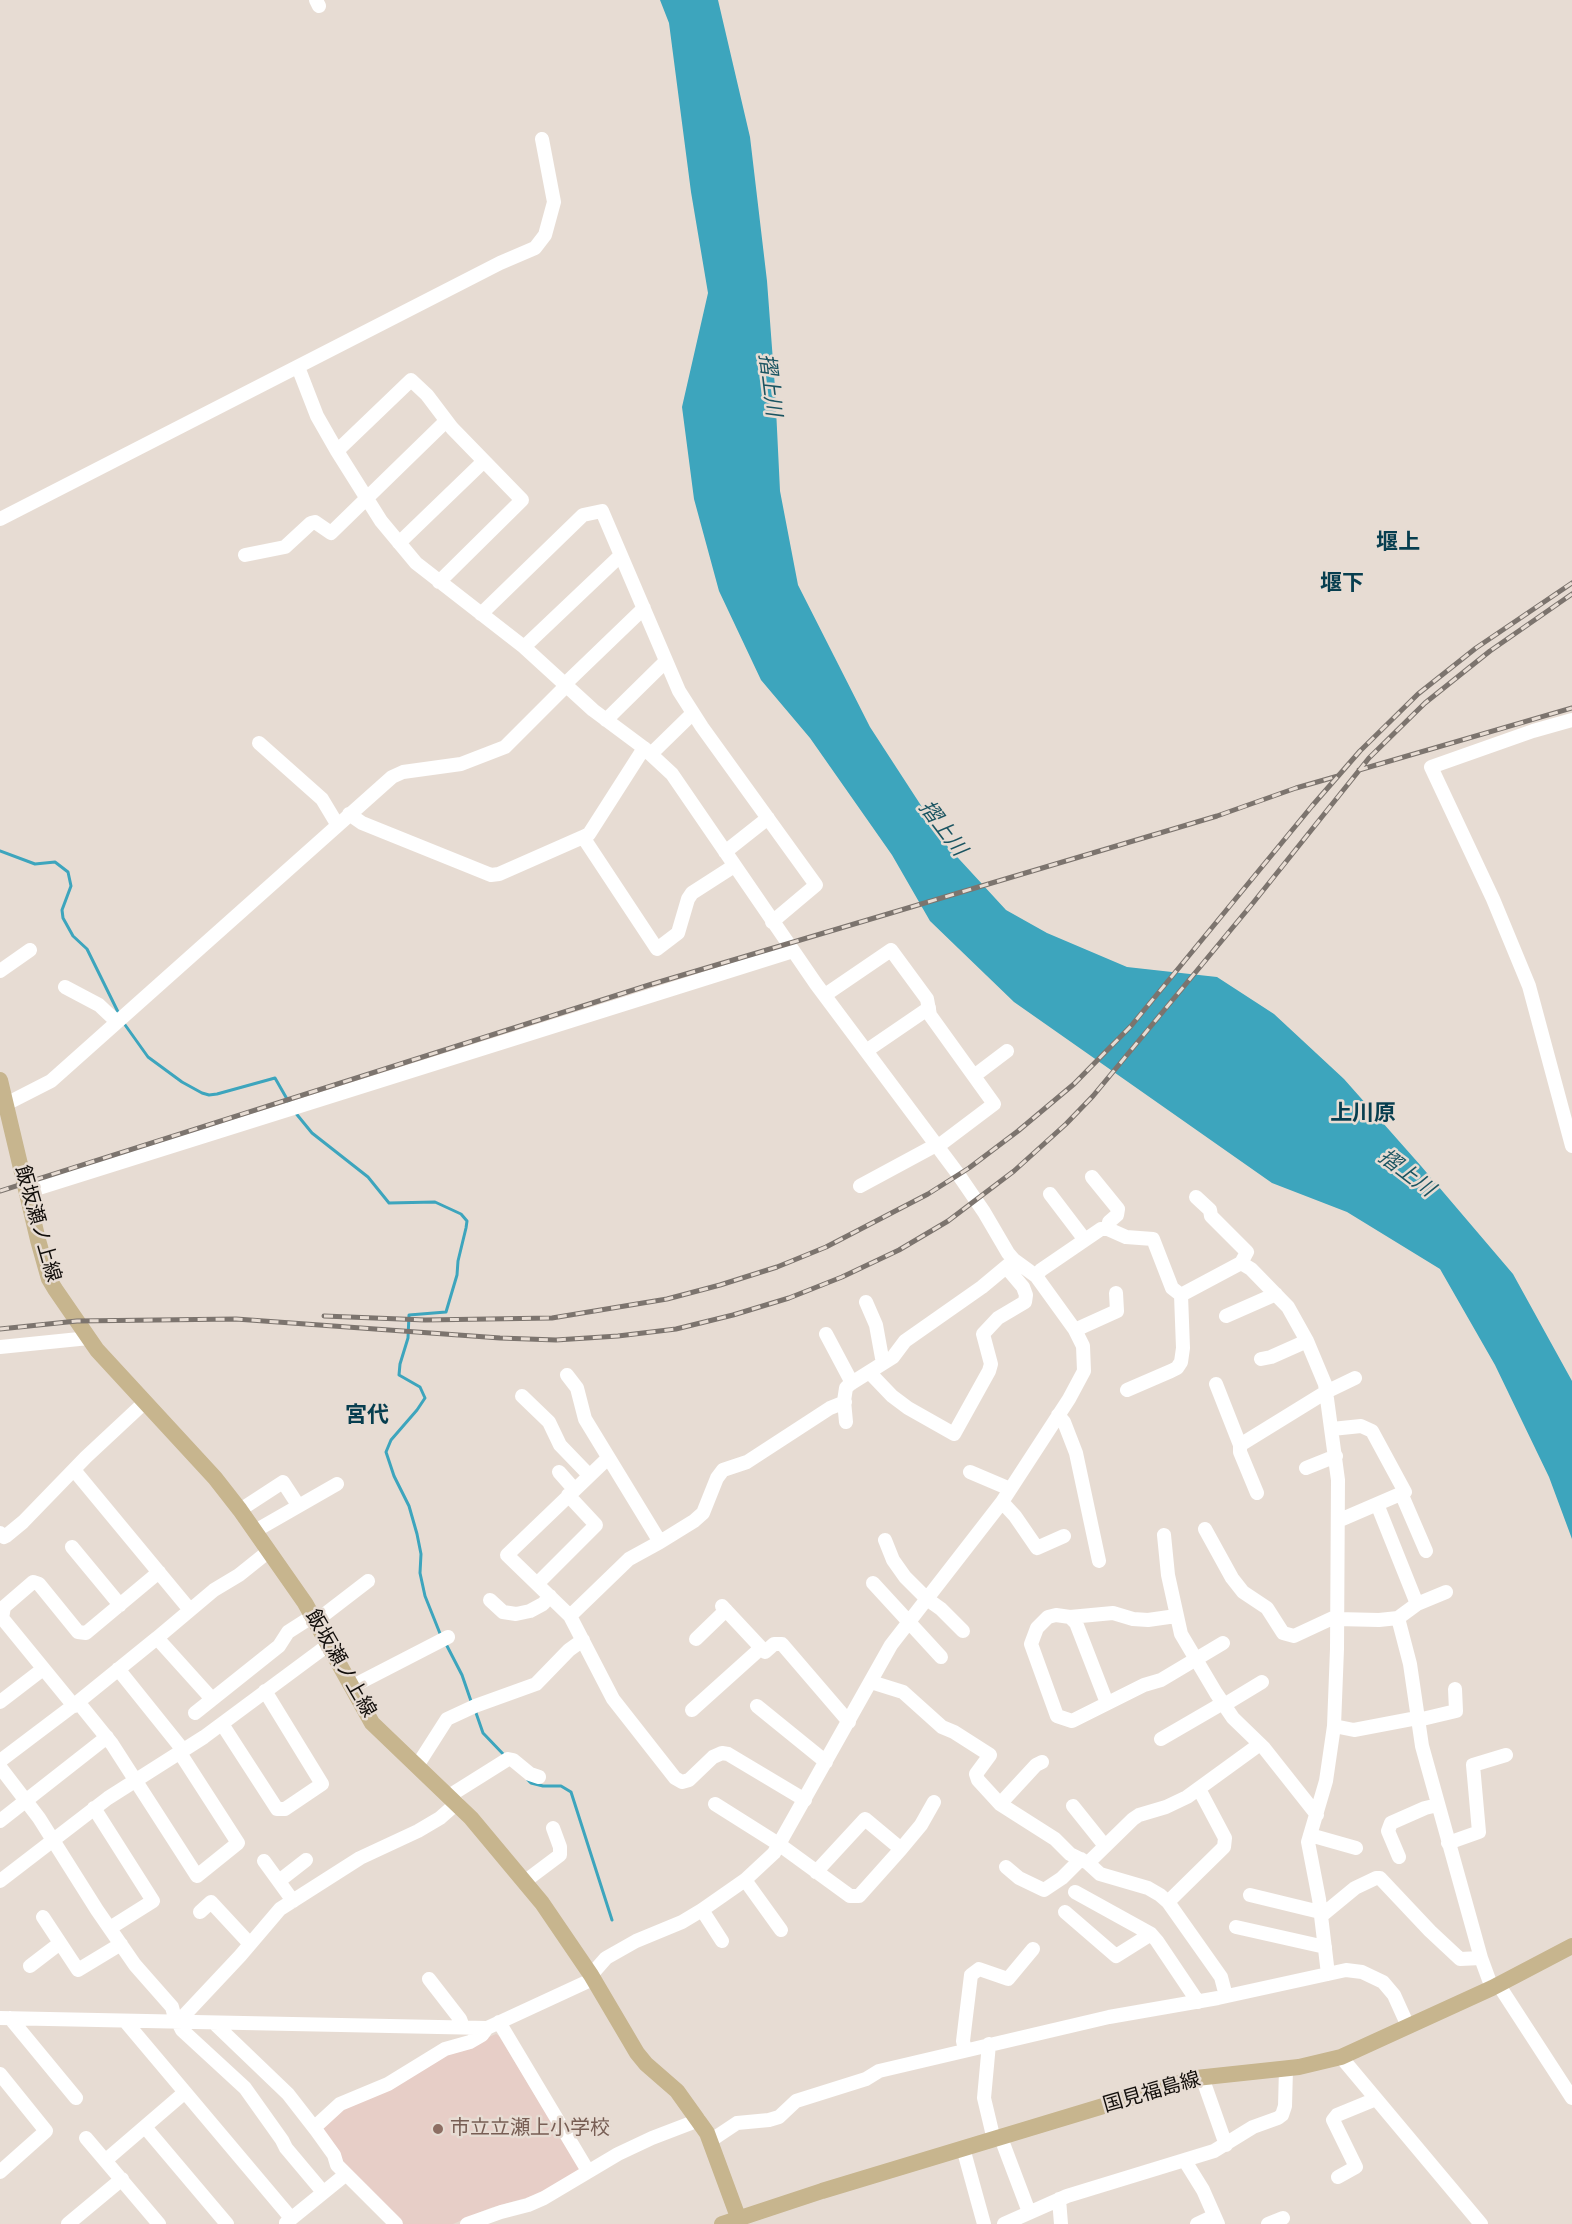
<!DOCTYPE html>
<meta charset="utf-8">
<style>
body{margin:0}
canvas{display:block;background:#e7dcd3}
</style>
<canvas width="1572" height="2224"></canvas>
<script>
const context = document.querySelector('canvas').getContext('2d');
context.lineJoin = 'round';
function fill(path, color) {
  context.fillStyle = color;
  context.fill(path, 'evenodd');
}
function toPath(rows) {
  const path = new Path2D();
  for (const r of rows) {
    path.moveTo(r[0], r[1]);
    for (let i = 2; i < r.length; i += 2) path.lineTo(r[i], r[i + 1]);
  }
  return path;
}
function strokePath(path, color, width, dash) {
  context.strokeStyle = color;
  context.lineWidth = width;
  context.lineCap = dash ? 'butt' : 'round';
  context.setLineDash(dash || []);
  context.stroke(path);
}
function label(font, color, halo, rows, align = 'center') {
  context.font = font + ' "Source Serif 4","Noto Sans JP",serif';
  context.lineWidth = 5;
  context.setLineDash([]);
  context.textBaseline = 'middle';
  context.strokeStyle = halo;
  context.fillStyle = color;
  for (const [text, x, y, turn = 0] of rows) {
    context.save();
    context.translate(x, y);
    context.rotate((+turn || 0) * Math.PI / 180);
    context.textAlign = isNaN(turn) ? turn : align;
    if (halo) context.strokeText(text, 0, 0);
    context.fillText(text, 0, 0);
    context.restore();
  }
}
fill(toPath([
 [496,2034,499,2036,581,2171,536,2195,490,2208,453,2224,395,2224,366,2195,318,2128,332,2116,446,2055]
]), '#e7cec7');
fill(toPath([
 [660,0,718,0,750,137,767,281,775,388,780,491,798,585,870,727,948,847,1006,910,1047,933,1127,967,1217,977,1274,1014,1344,1079,1421,1166,1513,1274,1572,1381,1572,1539,1549,1477,1495,1365,1440,1269,1347,1212,1272,1183,1014,1002,930,921,892,855,810,738,761,680,719,591,694,499,682,407,708,293,691,192,669,23]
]), '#3da5bd');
strokePath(toPath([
 [0,851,35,864,55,862,68,872,71,886,62,910,63,918,73,936,87,949,119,1014],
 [123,1022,148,1057,182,1082,202,1093,209,1095,217,1094,275,1078,291,1106],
 [294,1111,312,1133,368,1177,389,1203,435,1202,461,1214,467,1221,466,1228,458,1261,457,1275,446,1312,409,1315,408,1338,400,1364,399,1375,420,1387,425,1398,417,1410,391,1440,386,1452,394,1476,409,1506,417,1534,421,1554,420,1573,425,1596,441,1636],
 [446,1644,462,1675,472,1704],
 [475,1710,483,1733,505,1756],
 [528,1780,531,1783,543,1786,561,1786,571,1792,612,1920]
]), '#3da5bd', 3);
strokePath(toPath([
 [316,0,319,6],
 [298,367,317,416,337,451,381,521,416,563,524,647,593,710,644,748,672,774,816,984,958,1174,984,1212,1008,1253,1014,1260,1036,1276,1075,1330,1083,1346,1084,1371,1069,1399,1002,1502,891,1645,774,1853,745,1880,702,1910,682,1922,636,1941,606,1958,591,1975],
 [337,451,411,380,427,395,452,428,522,500,439,582],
 [0,519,500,263,535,248,545,235,554,202,542,139],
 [399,543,484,461],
 [245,555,285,547,311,523,315,522,331,533,446,421],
 [481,614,583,515,602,511,679,691,702,727,816,885,772,922],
 [524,647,621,555],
 [564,685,644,608],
 [606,720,666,661],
 [1572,720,1533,731,1431,767,1493,899,1529,986,1572,1146],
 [259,743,322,799,337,824],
 [651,754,693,713],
 [349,814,362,823,491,875,499,874,583,837,657,949,678,933,688,899,692,893,734,866],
 [583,837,589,834,644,748],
 [725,852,768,818],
 [0,971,30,950],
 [65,987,99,1005,116,1021],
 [825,995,891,950,927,999,930,1015,994,1104,937,1147],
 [866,1051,929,1008],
 [974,1076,1007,1051],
 [0,1107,51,1081,392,777,403,772,461,764,505,747,566,686],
 [1092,1177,1118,1209,1117,1215,1109,1222,1108,1229],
 [860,1186,936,1145],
 [26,1192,793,951],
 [1050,1194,1085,1240],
 [1196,1197,1210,1210,1211,1216,1247,1252,1241,1263],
 [1036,1276,1041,1270,1101,1229,1108,1229,1126,1237,1153,1239,1172,1288,1181,1295],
 [866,1302,876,1325,882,1358,885,1362],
 [1226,1316,1276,1294],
 [1075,1330,1117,1311,1116,1293],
 [826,1334,852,1383],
 [0,1347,89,1338],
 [1261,1359,1271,1357,1307,1341],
 [869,1372,892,1396,908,1408,954,1434,989,1371,991,1364,983,1334,998,1318,1025,1302,1026,1295,1023,1287,1006,1267],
 [567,1375,577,1388,585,1419,660,1542,629,1559,570,1616],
 [1216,1384,1240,1445,1240,1452,1257,1493],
 [1127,1390,1171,1371,1177,1368,1181,1362,1183,1348,1181,1295,1241,1263,1251,1269,1288,1307,1307,1341,1325,1384,1338,1480,1337,1649,1334,1726,1326,1781,1308,1842,1319,1899,1328,1974],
 [522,1396,549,1422,560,1445,588,1474],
 [1058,1415,1064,1422,1076,1453,1099,1561],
 [846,1422,844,1401,846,1388,850,1384,893,1357,905,1341,982,1287,1012,1262],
 [1332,1429,1361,1426,1372,1431,1405,1492,1340,1520],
 [1240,1445,1326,1392,1355,1378],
 [608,1458,507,1555,570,1616,613,1699,675,1778,682,1782,689,1780,713,1757,722,1753,728,1754,805,1800],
 [1306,1468,1336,1456],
 [74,1470,190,1610],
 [559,1472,574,1489],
 [970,1472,1010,1489],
 [1401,1493,1426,1551],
 [1002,1502,1015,1516,1037,1548,1064,1536],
 [1377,1504,1417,1604],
 [240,1510,283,1482,298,1505],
 [1205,1529,1232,1578,1243,1592,1267,1608,1283,1633,1294,1636,1337,1616],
 [255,1531,337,1484],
 [0,1533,4,1537,6,1536,23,1522,86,1457,145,1402],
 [1164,1535,1168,1575,1181,1634,1216,1693,1233,1718,1264,1748,1317,1815],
 [885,1540,893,1560,905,1577,927,1599,941,1609,963,1631],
 [660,1542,694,1521,703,1513,717,1478,723,1470,747,1462,830,1408,845,1402],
 [72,1547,120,1605],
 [873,1583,941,1657],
 [537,1584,596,1525,568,1495],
 [490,1600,503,1612,516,1614,530,1611,543,1604,550,1596],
 [722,1606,765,1652,774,1644,782,1644,849,1722],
 [1176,1616,1148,1620,1133,1619,1113,1613,1070,1617,1056,1615,1048,1617,1037,1628,1031,1644,1057,1716,1072,1721,1144,1685,1161,1680,1223,1643],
 [1070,1617,1076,1623,1107,1703],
 [1398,1618,1410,1664,1422,1746,1481,1958,1492,1988],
 [1337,1619,1379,1620,1398,1618,1417,1604,1446,1592],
 [316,1621,368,1581],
 [157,1638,214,1590,239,1575,269,1551],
 [696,1639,726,1610],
 [118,1669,183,1750],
 [871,1682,903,1692,942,1727,954,1732,990,1755,976,1774,978,1780,1000,1804,1055,1839,1070,1854,1088,1863,1100,1874,1148,1888,1160,1895,1168,1902,1221,1977,1226,1996],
 [353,1686,448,1637],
 [0,1702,43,1669],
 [78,1702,112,1744,197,1876,238,1843,180,1753],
 [1224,1705,1262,1682],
 [74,1706,2,1618,4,1607,33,1582,39,1584,78,1632,86,1633,159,1572],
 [757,1706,826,1762],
 [692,1710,761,1648],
 [195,1713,279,1646,288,1632,313,1616],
 [1418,1720,1456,1711,1455,1689],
 [222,1724,277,1809,285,1809,322,1784,265,1691],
 [1334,1726,1354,1730,1417,1718],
 [1161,1739,1223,1703],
 [0,1761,78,1702,157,1638,212,1699],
 [417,1766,447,1719,475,1706,536,1684,569,1650,583,1640],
 [0,1767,39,1818,97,1910,135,1965,172,2007,176,2022],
 [449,1796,508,1759,513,1760,530,1774,539,1777],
 [715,1804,780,1845,850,1896,859,1896,901,1849,921,1825,934,1802],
 [1000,1804,1036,1765,1042,1762],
 [1073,1806,1105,1846],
 [94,1808,153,1901,110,1928],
 [0,1821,107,1737],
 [1310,1835,1356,1848],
 [1448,1843,1479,1832,1473,1765,1506,1755],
 [1399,1857,1388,1831,1391,1823,1425,1808,1438,1805],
 [264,1861,293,1901],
 [1088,1863,1133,1819,1139,1815,1166,1807,1187,1797,1260,1744],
 [1006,1867,1019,1878,1044,1890,1062,1878,1081,1859],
 [816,1872,865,1819,901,1849],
 [745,1880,781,1930],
 [0,1881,108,1798,204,1737,328,1645],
 [279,1881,306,1860],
 [524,1882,560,1855,560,1847,553,1828],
 [1075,1892,1151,1934,1157,1941,1198,2002],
 [1250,1895,1320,1912],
 [1168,1902,1224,1847,1225,1838,1199,1789],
 [702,1910,722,1941],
 [200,1912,211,1902,250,1944],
 [1065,1912,1116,1956,1151,1934],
 [1321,1916,1355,1888,1376,1878,1380,1878,1430,1931,1460,1959,1481,1958],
 [43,1917,78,1970,121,1944],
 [1236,1927,1325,1947],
 [30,1966,60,1943],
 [429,1979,460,2019,463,2027],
 [1498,1984,1572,2098],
 [0,2018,487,2028,593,1979],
 [10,2018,76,2098],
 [125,2021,291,2218],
 [499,2022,588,2171],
 [214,2023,288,2094,316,2130],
 [989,2044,984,2098,994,2140],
 [965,2050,963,2041,971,1975,979,1969,1008,1979,1033,1949],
 [1341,2057,1481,2224],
 [0,2074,46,2131,0,2172],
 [1202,2077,1226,2145],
 [145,2127,227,2224],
 [86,2138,159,2224],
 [1001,2138,1029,2212],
 [710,2141,737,2123,769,2120,779,2117,796,2101,866,2079,879,2071,1109,2017,1218,1998,1346,1970,1362,1972,1383,1982,1394,1995,1408,2026],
 [963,2148,984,2224],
 [106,2160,184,2093],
 [1185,2161,1203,2190,1218,2224],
 [1338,2177,1356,2167,1333,2120,1337,2115,1376,2099],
 [323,2192,286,2148,282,2140,245,2088,182,2030,178,2022,240,1956,280,1909,360,1858,418,1831,440,1818,457,1803],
 [1059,2199,1061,2224],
 [286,2223,345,2175],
 [68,2224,122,2179],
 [396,2224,337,2165,334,2155,316,2130,316,2126,340,2104,388,2084,445,2049,470,2042,482,2035,487,2028],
 [467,2224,501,2212,528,2205,544,2198,618,2154,652,2138,699,2120],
 [1004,2224,1067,2196,1214,2151,1253,2127,1278,2118,1282,2115,1285,2106,1286,2069],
 [1197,2224,1214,2216],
 [1268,2224,1283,2218]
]), '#fff', 14);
strokePath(toPath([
 [0,1080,38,1240,49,1279,55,1289,97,1350,215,1478,240,1510,305,1603,372,1723,471,1818,542,1903,591,1975,637,2053,646,2064,677,2091,707,2133,738,2217],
 [722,2224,822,2191,1196,2078,1299,2067,1341,2057,1492,1988,1572,1946]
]), '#c7b58e', 16);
const rail = toPath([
 [1359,770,1572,708],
 [0,1191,649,985,1217,816,1296,788,1338,776],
 [324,1316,425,1320,552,1318,667,1299,720,1285,777,1267,826,1247,928,1194,969,1168,1018,1131,1074,1084,1131,1026,1312,806,1360,751,1418,694,1476,648,1572,583],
 [0,1329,77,1321,236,1319,500,1338,556,1340,618,1336,676,1329,733,1315,789,1298,842,1277,899,1250,948,1221,1014,1171,1066,1124,1093,1096,1253,903,1369,758,1425,703,1490,651,1572,594]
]);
strokePath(rail, '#7c746e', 5);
strokePath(rail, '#e7dcd3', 3, [9]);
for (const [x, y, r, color] of [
 [438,2129,6,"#8d6e63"]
]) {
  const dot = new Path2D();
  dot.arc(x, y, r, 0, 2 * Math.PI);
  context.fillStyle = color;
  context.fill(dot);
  strokePath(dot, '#e7dcd3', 2);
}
label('20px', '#120e0b', '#e7dcd3', [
 ["飯坂瀬ノ上線",37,1224,74],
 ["飯坂瀬ノ上線",340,1664,60],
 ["国見福島線",1152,2093,-16]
]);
label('20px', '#785e54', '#e7dcd3', [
 ["市立立瀬上小学校",450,2129]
], 'left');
label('italic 21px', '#1a5461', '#e7dcd3', [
 ["摺上川",769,385,83],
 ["摺上川",942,829,53],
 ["摺上川",1406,1174,37]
]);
label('bold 22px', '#073e4f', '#e7dcd3', [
 ["堰上",1398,543],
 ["堰下",1342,584],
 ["上川原",1363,1114],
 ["宮代",367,1416]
]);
</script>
